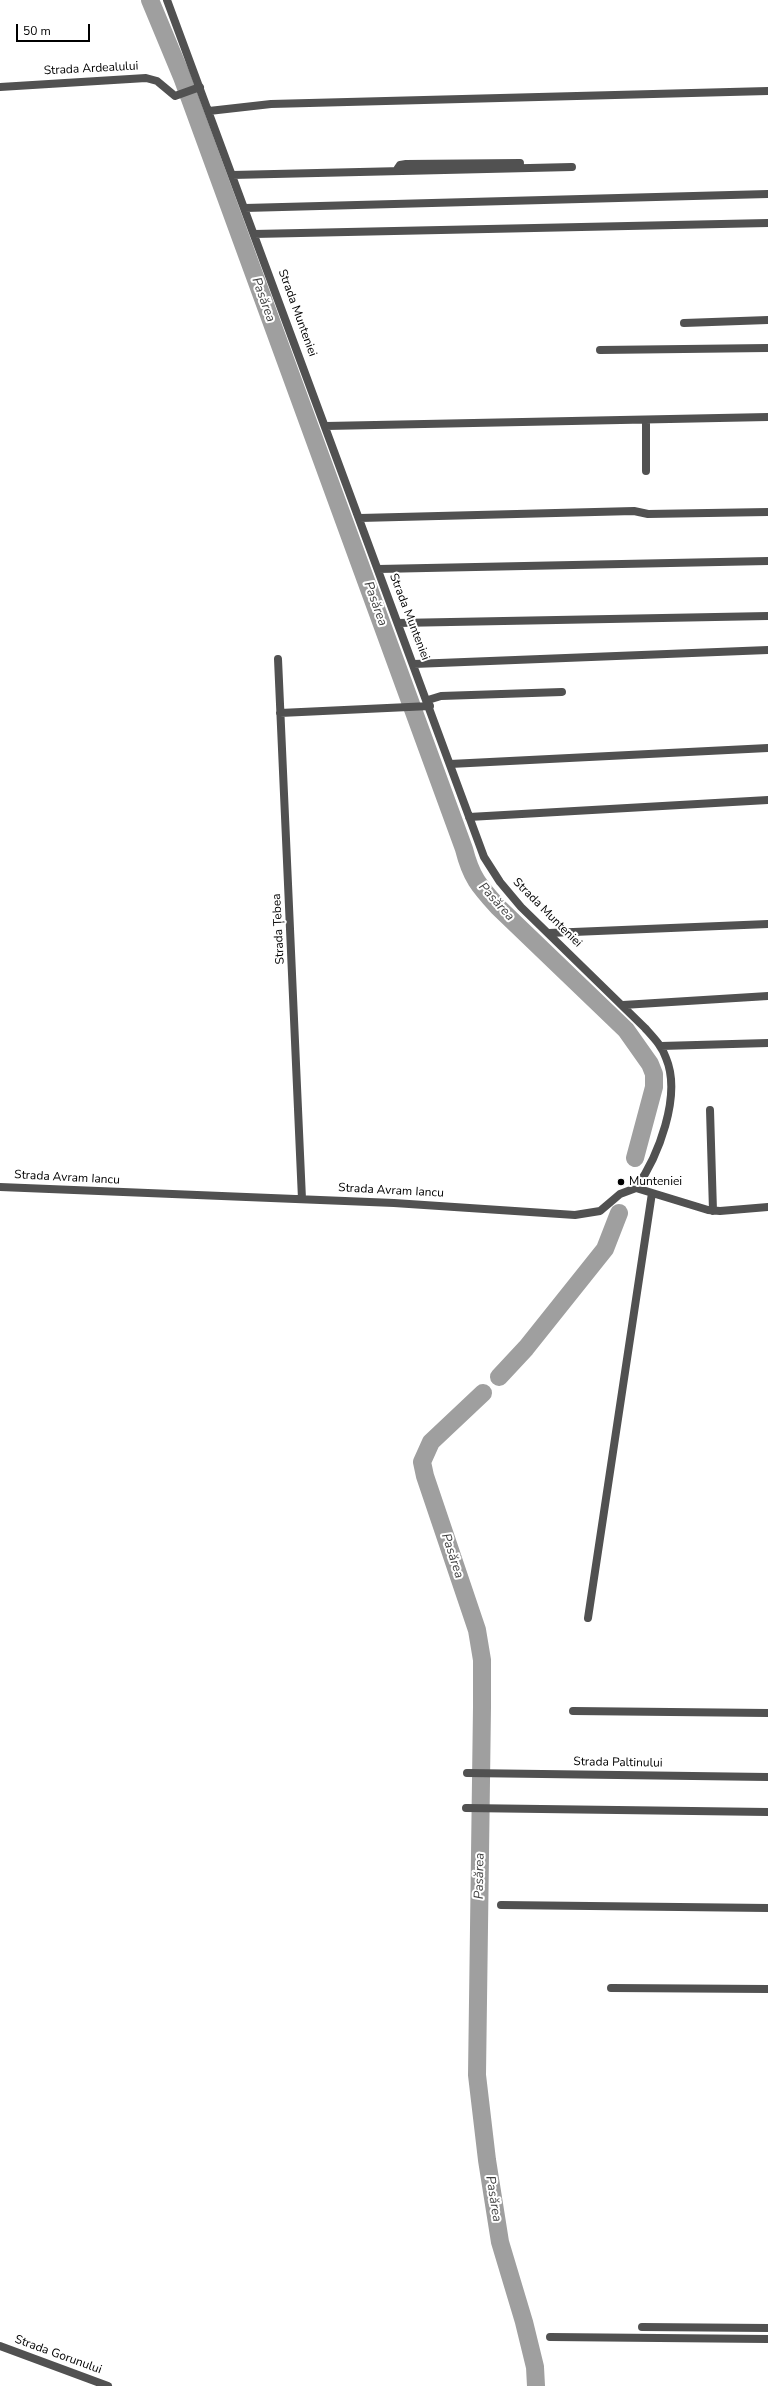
<!DOCTYPE html>
<meta charset="utf-8">
<style>
body{margin:0}
#map{position:relative;width:768px;height:2386px;overflow:hidden;background:#fff;font-family:"Nunito Sans",sans-serif}
canvas{display:block}
.scale{position:absolute;left:16px;top:24px;width:74px;height:18px;box-sizing:border-box;border:2px solid #000;border-top:0;padding-left:5px;font-size:12px;line-height:14px;white-space:nowrap;color:#000;-webkit-text-stroke:3px #fff;paint-order:stroke}
</style>
<div id="map">
<canvas width="768" height="2386"></canvas>
<div class="scale">50 m</div>
</div>
<script>
const c = document.querySelector('canvas').getContext('2d');
c.lineJoin = 'round';
function trace(path, color, width, dash) { c.strokeStyle = color; c.lineWidth = width; c.lineCap = dash ? 'butt' : 'round'; c.setLineDash(dash || []); c.stroke(path); }
function drawText(font, color, halo, rows, align = 'center') {
  c.font = font + ' "Nunito Sans",sans-serif'; c.lineWidth = 4; c.setLineDash([]); c.textBaseline = 'middle'; c.strokeStyle = halo; c.fillStyle = color; for (const [text, x, y, turn = 0] of rows) {
    c.save(); c.translate(x, y); c.rotate((+turn || 0) * Math.PI / 180); c.textAlign = isNaN(turn) ? turn : align; if (halo) c.strokeText(text, 0, 0); c.fillText(text, 0, 0); c.restore();
  }
}
trace(new Path2D(`
 M 150,0 L 182,77 L 464,849 C 471,877 479,886 498,907 L 626,1030 L 650,1064 L 654,1074 L 654,1087 L 635,1158
 M 499,1377 L 526,1348 L 605,1249 L 619,1213
 M 483,1393 L 431,1442 L 422,1462 L 425,1476 L 477,1630 L 482,1660 L 482,1707 L 477,2075 L 487,2160 L 500,2242 L 524,2322 L 535,2367 L 536,2386`), '#9f9f9f', 18);
trace(new Path2D(`
 M 167,0 L 484,857 L 500,882 L 521,907 L 645,1028 C 654,1038 662,1046 666,1058 C 682,1096 658,1157 636,1188
 M 0,87 L 146,78 L 157,81 L 175,96 L 200,87
 M 209,111 L 271,104 L 768,91
 M 396,171 L 400,165 L 406,164 L 520,163
 M 232,175 L 572,167
 M 245,208 L 768,194
 M 254,234 L 768,223
 M 684,323 L 768,320
 M 600,350 L 768,348
 M 326,426 L 768,417
 M 646,471 L 646,420
 M 360,518 L 634,511 L 648,514 L 768,512
 M 378,569 L 768,561
 M 398,623 L 768,616
 M 278,659 L 302,1199
 M 414,664 L 768,650
 M 428,700 L 441,696 L 562,692
 M 280,713 L 430,706
 M 450,764 L 768,748
 M 469,817 L 768,800
 M 549,933 L 768,924
 M 623,1005 L 768,996
 M 661,1046 L 768,1043
 M 710,1110 L 713,1211
 M 0,1187 L 394,1203 L 575,1215 L 600,1211 L 620,1194 L 636,1188 L 708,1210 L 720,1211 L 768,1207
 M 588,1618 L 652,1193
 M 573,1711 L 768,1713
 M 467,1773 L 768,1777
 M 466,1808 L 768,1812
 M 501,1905 L 768,1908
 M 611,1988 L 768,1989
 M 642,2327 L 768,2328
 M 550,2337 L 768,2339
 M 0,2346 L 108,2386`), '#515151', 8);
for (const [x, y, r, color] of [
 [621,1182,4,"#000"]
]) { const dot = new Path2D(); dot.arc(x, y, r, 0, 2 * Math.PI); c.fillStyle = color; c.fill(dot); trace(dot, '#fff', 1.5); }
drawText('12px', '#000', '#fff', [
 ["Strada Ardealului",91,69,-3],
 ["Strada Munteniei",297,313,70],
 ["Strada Munteniei",409,617,69],
 ["Strada Munteniei",547,913,45],
 ["Strada Țebea",279,929,-93],
 ["Strada Avram Iancu",67,1178,3],
 ["Strada Avram Iancu",391,1191,3],
 ["Strada Paltinului",618,1763,1],
 ["Strada Gorunului",58,2355,20]
]);
drawText('12px', '#000', '#fff', [
 ["Munteniei",629,1182]
], 'left');
drawText('italic 13px', '#404040', '#fff', [
 ["Pasărea",263,300,70],
 ["Pasărea",375,604,70],
 ["Pasărea",496,902,48],
 ["Pasărea",452,1556,72],
 ["Pasărea",480,1876,-89],
 ["Pasărea",493,2199,81]
]);
</script>
